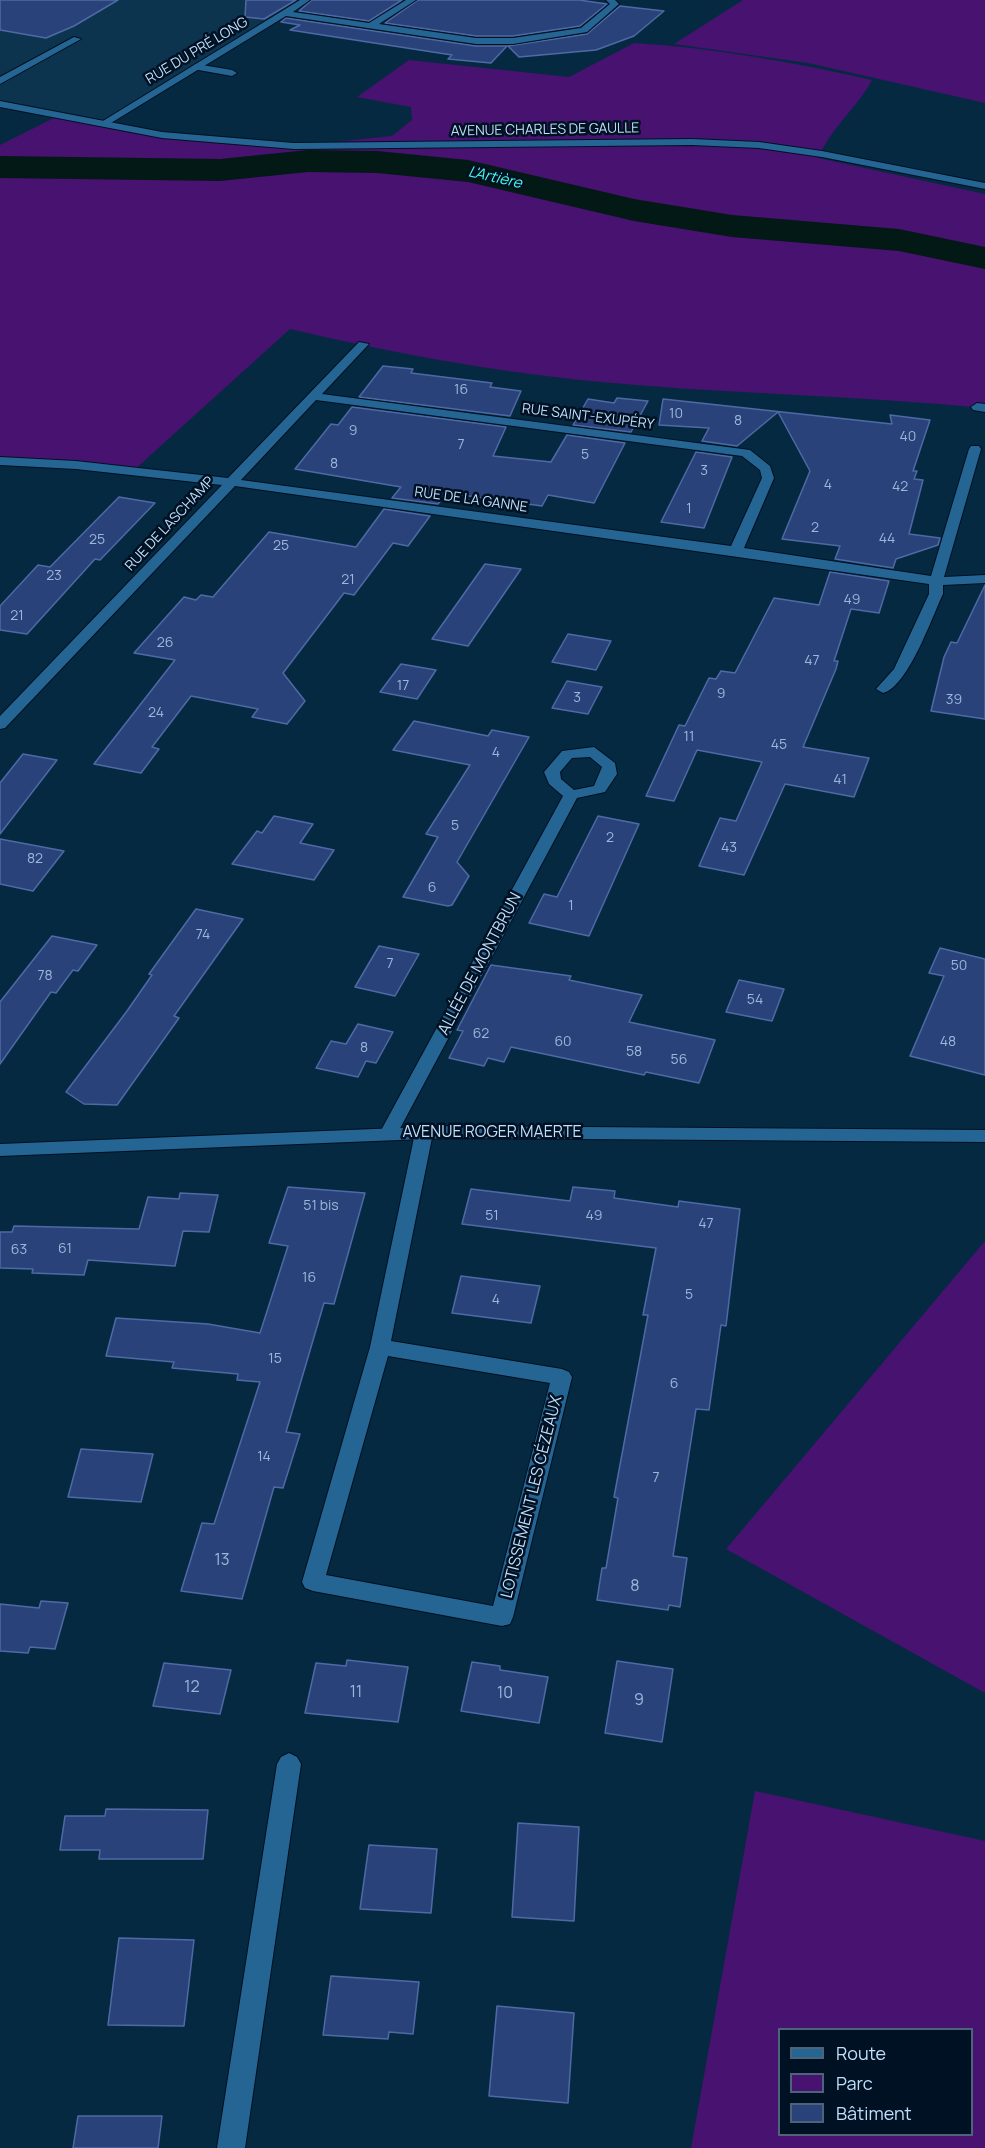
<!DOCTYPE html>
<meta charset="utf-8">
<style>
body{margin:0}
#map{position:relative;width:985px;height:2148px;overflow:hidden;background:#062942;font-family:Manrope,sans-serif}
canvas{display:block}
.legend{position:absolute;left:778px;top:2028px;width:195px;height:108px;box-sizing:border-box;background:#001123;border:2px solid #4d6379;margin:0;padding:8px 10px;list-style:none;font-size:18px;color:#c0dffa}
.legend li{display:flex;align-items:center;gap:12px;height:30px}
.legend b{width:30px;border:2px solid #4d6379}
</style>
<div id="map">
<canvas width="985" height="2148"></canvas>
<ul class="legend">
<li><b style="height:8px;background:#256594"></b>Route</li>
<li><b style="height:16px;background:#471270"></b>Parc</li>
<li><b style="height:16px;background:#2a427a"></b>Bâtiment</li>
</ul>
</div>
<script>
const c = document.querySelector('canvas').getContext('2d');
c.lineJoin = 'round';
function fillPath(path, color) { c.fillStyle = color; c.fill(path, 'evenodd'); }
function trace(path, color, width, dash) { c.strokeStyle = color; c.lineWidth = width; c.lineCap = dash ? 'butt' : 'round'; c.setLineDash(dash || []); c.stroke(path); }
function drawText(font, color, halo, rows, align = 'center') {
  c.font = font + ' Manrope,sans-serif'; c.lineWidth = 5; c.setLineDash([]); c.textBaseline = 'middle'; c.strokeStyle = halo; c.fillStyle = color; for (const [text, x, y, turn = 0] of rows) {
    c.save(); c.translate(x, y); c.rotate((+turn || 0) * Math.PI / 180); c.textAlign = isNaN(turn) ? turn : align; if (halo) c.strokeText(text, 0, 0); c.fillText(text, 0, 0); c.restore();
  }
}
fillPath(new Path2D(`
 M 0,0 L 306,0 L 103,124 L 0,104 Z`), '#0d344f');
fillPath(new Path2D(`
 M 743,0 L 985,0 L 985,103 L 808,63 L 674,44 Z
 M 634,43 C 714,48 793,62 872,80 C 857,108 831,128 818,158 L 985,194 L 985,408 C 854,395 722,394 590,381 C 490,371 388,352 290,329 L 133,471 L 0,461 L 0,145 L 58,116 L 162,135 L 294,146 L 392,136 L 412,120 L 411,107 L 357,97 L 409,60 L 569,77 Z
 M 985,1241 L 985,1693 L 726,1549 Z
 M 755,1791 L 985,1841 L 985,2148 L 691,2148 ZM 780,2030 L 972,2030 L 972,2134 L 780,2134 Z`), '#471270');
fillPath(new Path2D(`
 M 308,150 L 377,151 L 468,160 L 634,199 L 732,215 L 899,229 L 985,247 L 985,269 L 899,251 L 732,237 L 634,221 L 468,182 L 377,173 L 308,172 L 220,181 L 0,178 L 0,156 L 220,159 Z`), '#031916');
const building = new Path2D(`
 M 0,0 L 118,0 L 74,26 L 46,38 L 0,30 Z
 M 246,0 L 296,0 L 264,19 L 245,17 Z
 M 312,0 L 402,0 L 369,21 L 299,11 Z
 M 418,0 L 579,0 L 607,4 L 580,26 L 513,36 L 476,36 L 385,23 Z
 M 620,6 L 664,11 L 634,36 L 596,50 L 519,57 L 508,46 L 587,34 Z
 M 286,18 L 476,46 L 507,46 L 491,63 L 448,59 L 452,55 L 290,30 L 300,25 L 281,22 Z
 M 383,366 L 413,369 L 411,373 L 492,383 L 490,387 L 521,391 L 510,416 L 359,397 Z
 M 617,398 L 648,401 L 631,432 L 573,425 L 588,399 L 614,403 Z
 M 663,399 L 892,424 L 890,415 L 930,420 L 913,471 L 917,471 L 914,479 L 923,480 L 909,534 L 940,538 L 938,545 L 896,559 L 893,568 L 835,559 L 840,546 L 782,539 L 810,471 L 778,412 L 737,446 L 702,441 L 709,428 L 659,425 Z
 M 352,407 L 506,427 L 493,456 L 551,462 L 567,435 L 625,443 L 594,503 L 548,495 L 542,506 L 447,493 L 438,504 L 392,498 L 401,487 L 295,469 L 331,424 L 338,425 Z
 M 696,452 L 732,457 L 704,528 L 661,522 Z
 M 119,497 L 155,503 L 100,560 L 95,559 L 27,634 L 0,630 L 0,606 L 38,565 L 50,567 Z
 M 384,509 L 430,516 L 408,546 L 393,543 L 354,595 L 344,593 L 283,673 L 305,701 L 287,724 L 252,717 L 258,709 L 191,696 L 152,747 L 159,749 L 141,773 L 94,764 L 175,660 L 134,653 L 184,597 L 196,600 L 201,595 L 213,597 L 269,532 L 356,547 Z
 M 485,564 L 521,569 L 468,646 L 432,639 Z
 M 830,572 L 889,581 L 879,613 L 851,609 L 834,661 L 838,661 L 836,669 L 803,747 L 869,758 L 854,797 L 785,784 L 744,875 L 699,866 L 720,818 L 736,821 L 762,762 L 697,750 L 674,801 L 646,796 L 679,725 L 685,726 L 709,678 L 716,679 L 721,671 L 735,673 L 774,598 L 819,605 Z
 M 985,585 L 985,719 L 931,711 L 944,657 L 951,642 L 957,643 Z
 M 568,634 L 611,641 L 596,670 L 552,662 Z
 M 401,664 L 436,670 L 417,699 L 380,692 Z
 M 567,681 L 602,687 L 588,714 L 552,708 Z
 M 414,721 L 488,736 L 492,730 L 529,737 L 457,862 L 469,876 L 452,905 L 448,906 L 403,897 L 438,837 L 426,834 L 470,765 L 393,750 Z
 M 23,754 L 57,760 L 0,834 L 0,783 Z
 M 274,816 L 313,824 L 300,843 L 334,850 L 314,880 L 232,864 L 257,831 L 262,833 Z
 M 598,816 L 639,824 L 589,936 L 529,923 L 544,894 L 557,897 Z
 M 0,839 L 64,851 L 33,891 L 0,884 Z
 M 196,909 L 243,919 L 174,1016 L 179,1018 L 117,1105 L 84,1104 L 66,1092 L 127,1011 L 152,975 L 149,974 Z
 M 52,936 L 97,945 L 78,971 L 73,970 L 56,993 L 51,992 L 0,1064 L 0,1002 Z
 M 379,946 L 419,954 L 395,996 L 355,987 Z
 M 940,948 L 985,959 L 985,1075 L 910,1056 L 944,976 L 929,973 Z
 M 491,965 L 571,976 L 569,980 L 642,995 L 629,1022 L 715,1040 L 699,1083 L 646,1072 L 644,1075 L 511,1047 L 504,1062 L 488,1058 L 484,1066 L 449,1058 L 463,1031 L 457,1030 Z
 M 739,980 L 784,989 L 772,1021 L 726,1012 Z
 M 358,1024 L 393,1032 L 376,1063 L 366,1061 L 358,1077 L 316,1068 L 331,1041 L 346,1044 Z
 M 288,1187 L 365,1193 L 334,1304 L 324,1303 L 286,1432 L 300,1434 L 283,1488 L 274,1487 L 242,1599 L 181,1591 L 202,1523 L 214,1524 L 260,1382 L 237,1380 L 238,1374 L 172,1368 L 174,1362 L 106,1356 L 116,1318 L 208,1324 L 260,1333 L 288,1246 L 269,1243 Z
 M 573,1187 L 615,1191 L 614,1198 L 678,1207 L 679,1201 L 740,1209 L 726,1326 L 721,1325 L 709,1410 L 696,1409 L 673,1556 L 687,1558 L 680,1607 L 669,1605 L 668,1610 L 597,1600 L 602,1568 L 606,1568 L 618,1498 L 614,1497 L 648,1315 L 643,1315 L 656,1248 L 462,1224 L 471,1189 L 570,1201 Z
 M 180,1193 L 218,1195 L 209,1232 L 183,1231 L 175,1266 L 88,1260 L 84,1275 L 32,1273 L 33,1269 L 0,1268 L 0,1232 L 12,1232 L 14,1226 L 139,1229 L 148,1197 L 179,1199 Z
 M 461,1276 L 540,1286 L 531,1323 L 452,1313 Z
 M 81,1449 L 153,1454 L 141,1502 L 68,1497 Z
 M 41,1601 L 68,1603 L 55,1649 L 30,1647 L 28,1653 L 0,1651 L 0,1604 L 39,1608 Z
 M 347,1660 L 408,1667 L 398,1722 L 305,1713 L 316,1663 L 346,1666 Z
 M 617,1661 L 673,1669 L 662,1742 L 605,1733 Z
 M 472,1662 L 500,1666 L 500,1670 L 548,1677 L 539,1723 L 461,1711 Z
 M 164,1663 L 231,1670 L 220,1714 L 153,1706 Z
 M 106,1809 L 208,1810 L 203,1859 L 99,1859 L 100,1850 L 60,1850 L 65,1816 L 105,1816 Z
 M 518,1823 L 579,1827 L 574,1921 L 512,1917 Z
 M 369,1845 L 437,1849 L 431,1913 L 360,1909 Z
 M 119,1938 L 194,1940 L 184,2026 L 108,2025 Z
 M 331,1976 L 419,1982 L 413,2034 L 389,2032 L 388,2039 L 323,2035 Z
 M 497,2006 L 574,2013 L 568,2103 L 489,2096 Z
 M 78,2116 L 162,2116 L 158,2148 L 73,2148 Z`);
fillPath(building, '#2a427a');
trace(building, '#4e6aa5', 1.5);
const lane = new Path2D(`
 M 196,64 L 232,70 L 237,73 L 232,76 L 193,69 L 191,67 Z`);
const street = new Path2D(`
 M 300,0 L 310,0 L 293,12 L 369,23 L 406,0 L 416,0 L 379,24 L 476,38 L 513,38 L 581,28 L 610,4 L 606,0 L 615,0 L 619,4 L 587,32 L 513,44 L 476,44 L 286,16 L 106,126 L 98,124 Z
 M 74,37 L 81,39 L 0,84 L 0,77 Z
 M 359,342 L 369,344 L 322,394 L 750,450 L 770,466 L 774,478 L 744,548 L 931,576 L 969,449 L 971,446 L 979,446 L 981,449 L 944,577 L 985,575 L 985,583 L 943,585 L 943,594 C 932,617 908,687 883,693 L 876,689 L 894,669 L 929,594 L 929,584 L 235,486 L 5,728 L 0,729 L 0,716 L 222,485 L 76,469 L 0,465 L 0,457 L 76,461 L 228,478 ZM 316,400 L 742,456 L 760,470 L 762,478 L 731,546 L 241,480 Z
 M 977,403 L 985,404 L 985,412 L 973,410 L 971,407 Z
 M 594,747 L 615,763 L 617,774 L 605,792 L 577,798 L 397,1134 L 395,1138 L 381,1138 L 379,1134 L 563,796 L 549,784 L 544,772 L 562,751 ZM 590,757 L 602,767 L 594,786 L 574,790 L 561,779 L 560,772 L 572,758 Z
 M 424,1127 L 431,1129 L 433,1133 L 391,1341 L 562,1369 L 569,1372 L 572,1377 L 513,1617 L 510,1624 L 502,1626 L 313,1591 L 305,1588 L 302,1582 L 370,1347 L 415,1133 L 417,1129 ZM 388,1356 L 550,1383 L 493,1606 L 326,1575 Z
 M 289,1753 L 297,1757 L 301,1764 L 245,2148 L 217,2148 L 277,1764 L 281,1757 Z`);
const secondary = new Path2D(`
 M 0,101 L 162,132 L 294,143 L 692,139 L 759,142 L 822,151 L 985,183 L 985,189 L 822,157 L 759,148 L 692,145 L 294,149 L 162,138 L 0,107 Z
 M 449,1126 L 985,1130 L 985,1142 L 449,1138 L 0,1156 L 0,1144 Z`);
trace(lane, '#011120', 2);
trace(street, '#011120', 2);
trace(secondary, '#011120', 2);
fillPath(lane, '#256594');
fillPath(street, '#256594');
fillPath(secondary, '#256594');
drawText('14px', '#c0dffa', '#001123', [
 ["RUE DU PRÉ LONG",197,51,-31],
 ["AVENUE CHARLES DE GAULLE",545,130,-1],
 ["RUE SAINT-EXUPÉRY",588,417,7],
 ["RUE DE LA GANNE",471,500,8],
 ["RUE DE LASCHAMP",170,524,-47]
]);
drawText('14px', '#9ab8da', null, [
 ["16",461,390],
 ["10",676,414],
 ["8",738,421],
 ["9",353,431],
 ["40",908,437],
 ["7",461,445],
 ["5",585,455],
 ["8",334,464],
 ["3",704,471],
 ["4",828,485],
 ["42",900,487],
 ["1",689,509],
 ["2",815,528],
 ["44",887,539],
 ["25",97,540],
 ["25",281,546],
 ["23",54,576],
 ["21",348,580],
 ["49",852,600],
 ["21",17,616],
 ["26",165,643],
 ["47",812,661],
 ["17",403,686],
 ["9",721,694],
 ["3",577,698],
 ["39",954,700],
 ["24",156,713],
 ["11",689,737],
 ["45",779,745],
 ["4",496,753],
 ["41",840,780],
 ["5",455,826],
 ["2",610,838],
 ["43",729,848],
 ["82",35,859],
 ["6",432,888],
 ["1",571,906],
 ["74",203,935],
 ["7",390,964],
 ["50",959,966],
 ["78",45,976],
 ["54",755,1000],
 ["62",481,1034],
 ["60",563,1042],
 ["48",948,1042],
 ["8",364,1048],
 ["58",634,1052],
 ["56",679,1060],
 ["51 bis",321,1206],
 ["51",492,1216],
 ["49",594,1216],
 ["47",706,1224],
 ["61",65,1249],
 ["63",19,1250],
 ["16",309,1278],
 ["5",689,1295],
 ["4",496,1300],
 ["15",275,1359],
 ["6",674,1384],
 ["14",264,1457],
 ["7",656,1478]
]);
drawText('italic 15px', '#48fbe8', '#001123', [
 ["L'Artière",495,178,13]
]);
drawText('16px', '#c0dffa', '#001123', [
 ["ALLÉE DE MONTBRUN",480,964,-62],
 ["AVENUE ROGER MAERTE",492,1133],
 ["LOTISSEMENT LES CÉZEAUX",532,1497,-76]
]);
drawText('16px', '#9ab8da', null, [
 ["13",222,1561],
 ["8",635,1587],
 ["12",192,1688],
 ["11",356,1693],
 ["10",505,1694],
 ["9",639,1701]
]);
</script>
